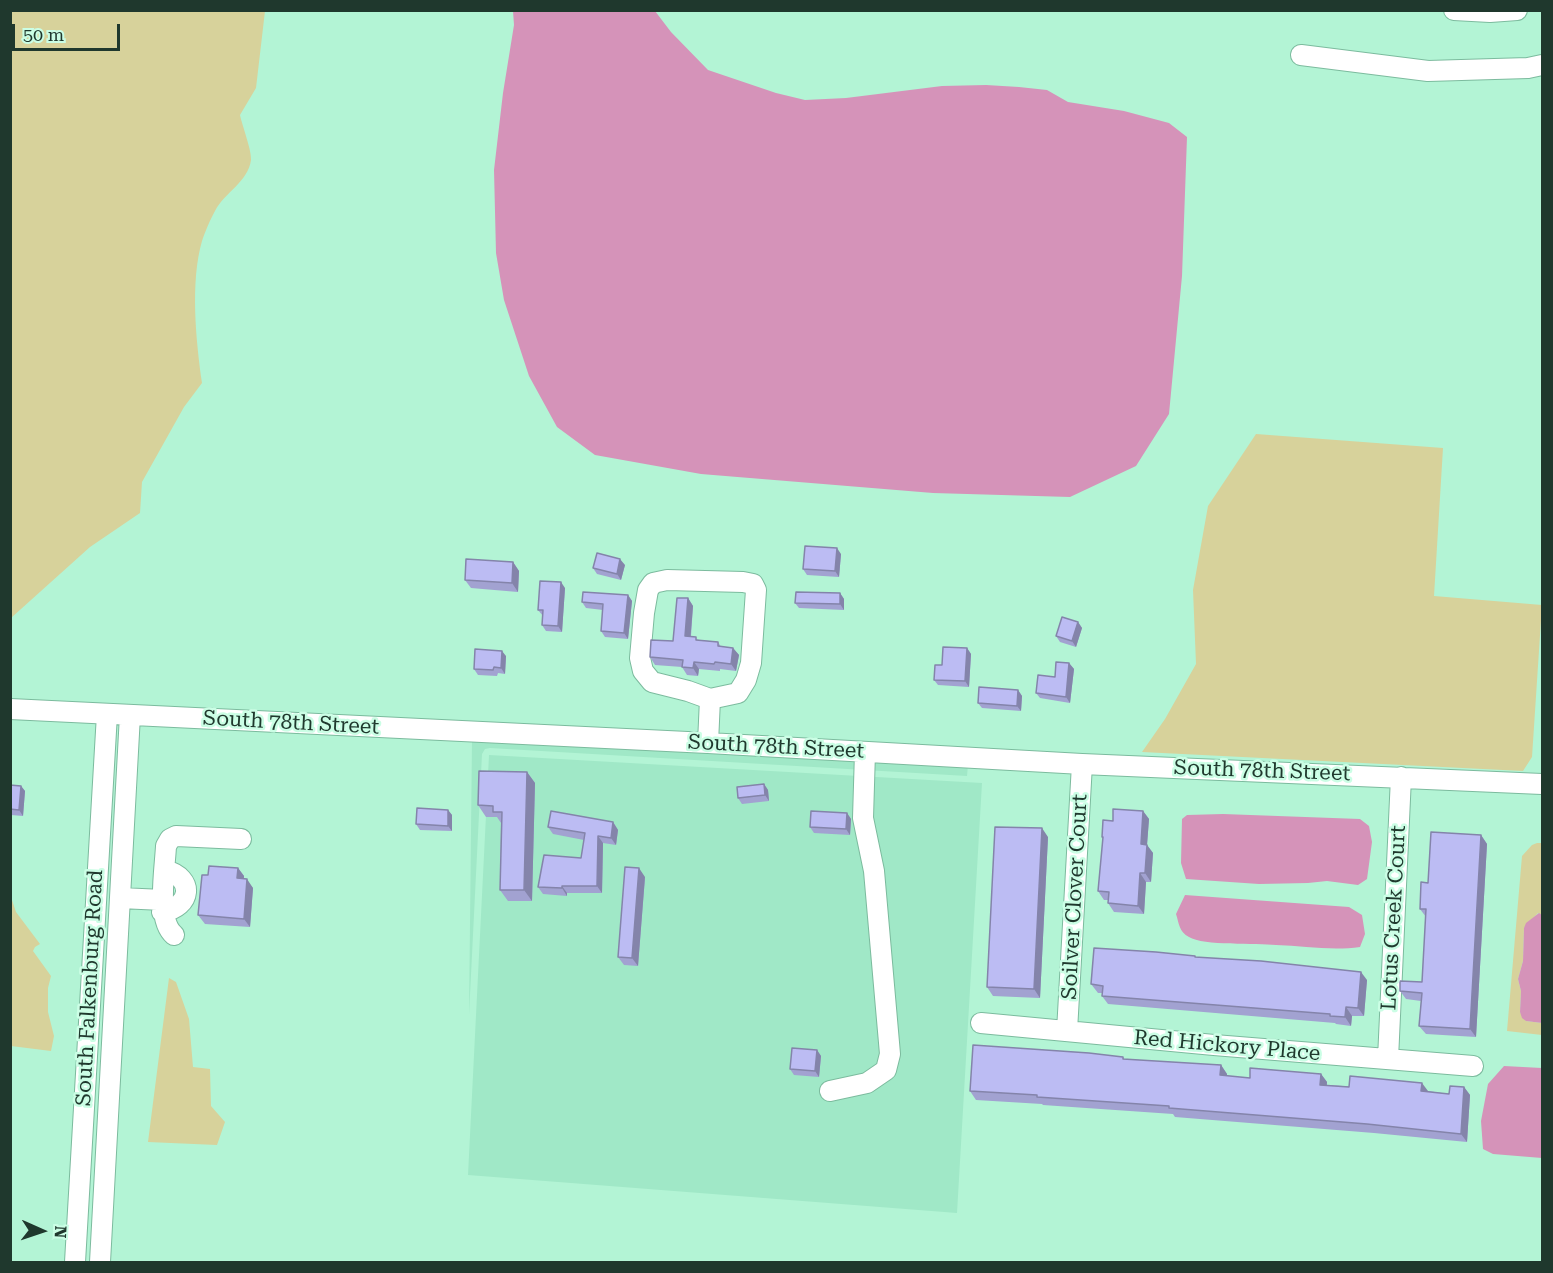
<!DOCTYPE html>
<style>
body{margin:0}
#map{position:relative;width:1553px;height:1273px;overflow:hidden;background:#b3f4d5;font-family:"Roboto Serif",serif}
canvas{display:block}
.frame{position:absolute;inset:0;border:12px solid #1f382d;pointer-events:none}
.north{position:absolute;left:12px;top:1201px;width:60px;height:60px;-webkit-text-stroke:4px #cbfee5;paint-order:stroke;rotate:93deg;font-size:16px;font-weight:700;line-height:24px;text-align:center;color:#1f382d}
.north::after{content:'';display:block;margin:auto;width:21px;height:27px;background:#1f382d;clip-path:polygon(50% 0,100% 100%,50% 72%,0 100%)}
.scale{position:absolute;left:12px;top:24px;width:108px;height:27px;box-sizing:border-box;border:3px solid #1f382d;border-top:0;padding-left:8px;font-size:18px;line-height:21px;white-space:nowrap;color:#1f382d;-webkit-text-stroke:4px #cbfee5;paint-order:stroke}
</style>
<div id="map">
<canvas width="1553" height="1273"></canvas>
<div class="frame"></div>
<div class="north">N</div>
<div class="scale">50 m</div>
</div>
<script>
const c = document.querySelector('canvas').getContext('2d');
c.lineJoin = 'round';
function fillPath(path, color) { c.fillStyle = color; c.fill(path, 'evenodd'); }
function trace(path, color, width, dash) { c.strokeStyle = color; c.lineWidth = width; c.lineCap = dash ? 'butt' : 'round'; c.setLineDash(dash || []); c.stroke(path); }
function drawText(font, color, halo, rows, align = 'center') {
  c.font = font + ' "Roboto Serif",serif'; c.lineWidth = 5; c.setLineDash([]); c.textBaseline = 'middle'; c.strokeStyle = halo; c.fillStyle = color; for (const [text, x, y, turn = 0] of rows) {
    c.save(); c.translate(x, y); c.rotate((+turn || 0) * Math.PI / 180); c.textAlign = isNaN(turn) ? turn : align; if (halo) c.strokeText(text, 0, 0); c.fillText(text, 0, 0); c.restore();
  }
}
fillPath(new Path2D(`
 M 472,740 L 968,765 L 967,776 L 490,748 L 485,749 L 482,754 L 469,1015 Z
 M 489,755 L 982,783 L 957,1213 L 468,1175 Z`), '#a0e8c7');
fillPath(new Path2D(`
 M 11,10 L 265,11 L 256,88 L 240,115 C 242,125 252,151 251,160 C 248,182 225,192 215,211 C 210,220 205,232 202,241 C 190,282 196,341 202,383 L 184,407 L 142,482 L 140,513 L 90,547 L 11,618 Z
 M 1256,434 L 1443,448 L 1434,596 L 1542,605 L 1532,757 L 1523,771 L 1142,752 L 1165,719 L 1196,664 L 1193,590 L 1208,506 Z
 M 1537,843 L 1542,843 L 1542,915 L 1538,913 L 1524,928 L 1523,961 L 1518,979 L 1521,991 L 1520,1012 L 1526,1021 L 1542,1023 L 1542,1035 L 1507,1031 L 1522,856 L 1532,845 Z
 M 11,897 L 16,912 L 40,944 L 35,947 L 33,951 L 51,976 L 48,988 L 48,1012 L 54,1036 L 51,1051 L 11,1046 Z
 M 169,978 L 176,982 L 189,1019 L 193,1067 L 210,1069 L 211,1106 L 225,1122 L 217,1145 L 148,1142 Z`), '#d7d29b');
fillPath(new Path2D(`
 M 513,11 L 655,11 L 671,32 L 708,70 L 776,93 L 805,100 L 846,98 L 942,86 L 986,85 L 1019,87 L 1047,90 L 1068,102 L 1124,111 L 1169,123 L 1187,137 L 1182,276 L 1169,414 L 1136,466 L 1070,497 L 933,493 L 701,474 L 595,455 L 557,427 L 529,376 L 504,300 L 496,253 L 494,170 L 503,93 L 514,25 Z
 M 1223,814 L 1360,819 L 1369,826 L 1372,842 L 1367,879 L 1358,885 L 1327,881 L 1308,883 L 1259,884 L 1186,879 L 1181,863 L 1182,819 L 1187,815 Z
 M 1185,895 L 1349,907 L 1362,915 L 1365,934 L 1360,947 C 1332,951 1304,946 1276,945 C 1257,943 1203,946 1189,937 C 1179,932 1179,923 1176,914 Z
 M 1539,913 L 1542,915 L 1542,1023 L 1526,1021 L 1522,1018 L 1520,1012 L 1521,991 L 1518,979 L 1523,961 L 1524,928 L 1526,923 Z
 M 1504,1066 L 1542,1068 L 1542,1158 L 1493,1154 L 1483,1149 L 1481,1121 L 1488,1084 Z`), '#d593b9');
const minor = new Path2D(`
 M 1454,10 L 1490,12 L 1517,10
 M 1301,55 L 1428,71 L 1528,68 L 1542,65
 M 667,580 L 743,582 L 753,584 L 756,590 L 751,663 L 746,680 L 738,693 L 710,699 L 688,691 L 652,682 L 643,671 L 640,658 L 644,613 L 648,590 L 653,583 Z
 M 10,709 L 708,743 L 1082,764 L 1542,784
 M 708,743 L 710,699
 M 120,898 L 163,900
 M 162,912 C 192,907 195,878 165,870
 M 174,935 C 156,920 165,869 166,846 L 170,839 L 176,836 L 241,839
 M 981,1023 L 1214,1045 L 1473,1066
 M 1067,1031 L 1082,764
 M 1388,1059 L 1401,777
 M 830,1091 L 867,1083 L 886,1070 L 890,1054 L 874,871 L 863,818 L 865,752
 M 75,1262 L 107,714
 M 100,1262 L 130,715`);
trace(minor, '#7cbb9e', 22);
trace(minor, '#fff', 20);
fillPath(new Path2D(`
 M 841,554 L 839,577 L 807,575 L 803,569 Z
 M 513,562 L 519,571 L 518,592 L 471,588 L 465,580 Z
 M 625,565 L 621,580 L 597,574 L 593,568 Z
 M 565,588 L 562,632 L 546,631 L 542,625 L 543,616 L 538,610 Z
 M 840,593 L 844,599 L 844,610 L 799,608 L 795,603 Z
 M 628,595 L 632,601 L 628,639 L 605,637 L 601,631 L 603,610 L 586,608 L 582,602 Z
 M 688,598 L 693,606 L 691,636 L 699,640 L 718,642 L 721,647 L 733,648 L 739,655 L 736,671 L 720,669 L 720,671 L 699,669 L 698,676 L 687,675 L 682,667 L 655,665 L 650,657 L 673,641 Z
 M 1078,622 L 1082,628 L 1076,647 L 1060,642 L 1056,636 Z
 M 967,648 L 971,654 L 969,687 L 938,685 L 934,680 L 942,665 Z
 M 506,656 L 505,674 L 498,673 L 497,676 L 478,675 L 474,669 Z
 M 1069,663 L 1074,669 L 1070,703 L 1040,698 L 1036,693 Z
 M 1018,690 L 1022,696 L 1021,711 L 982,708 L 978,703 Z
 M 527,772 L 535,783 L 532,901 L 508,901 L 500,890 L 501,823 L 497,817 L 486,817 L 478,805 Z
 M 764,784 L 768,790 L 769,801 L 742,804 L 738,798 Z
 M 10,785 L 21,786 L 25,791 L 23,816 L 11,815 Z
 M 448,810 L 452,815 L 452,831 L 420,830 L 416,824 Z
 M 1143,811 L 1149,819 L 1147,845 L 1153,853 L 1151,882 L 1146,882 L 1144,914 L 1114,912 L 1108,903 L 1108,900 L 1104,900 L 1098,891 L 1103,839 L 1102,837 L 1113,821 Z
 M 847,813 L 851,819 L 850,835 L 814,833 L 810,827 Z
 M 613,822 L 618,830 L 616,845 L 603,843 L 602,893 L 567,893 L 567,896 L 543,894 L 538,887 L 581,858 L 584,840 L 553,834 L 548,827 Z
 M 1481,835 L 1487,844 L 1476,1037 L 1426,1034 L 1419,1026 L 1421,1001 L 1406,999 L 1400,991 L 1422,982 L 1426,917 L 1420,909 L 1428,883 Z
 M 1048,837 L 1040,998 L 993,996 L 987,987 Z
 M 238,868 L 244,876 L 244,879 L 253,888 L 250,927 L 205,924 L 198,915 L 208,875 Z
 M 645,877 L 638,966 L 624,965 L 618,957 Z
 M 1195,956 L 1196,957 L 1367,980 L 1364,1016 L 1352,1016 L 1351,1026 L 1336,1024 L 1335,1023 L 1108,1004 L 1102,996 L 1103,993 L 1098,993 L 1091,984 Z
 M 817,1050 L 821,1056 L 819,1077 L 794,1075 L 790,1069 Z
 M 1123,1057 L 1125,1060 L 1221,1065 L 1227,1074 L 1227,1076 L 1250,1078 L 1321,1074 L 1327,1082 L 1327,1085 L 1428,1091 L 1449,1094 L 1464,1087 L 1470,1095 L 1467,1142 L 1374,1133 L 1175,1117 L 1173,1114 L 1043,1105 L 1042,1104 L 976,1100 L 970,1091 Z`), '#a2a2d1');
fillPath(new Path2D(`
 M 837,548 L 841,554 L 839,577 L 835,571 Z
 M 620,559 L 625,565 L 621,580 L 617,574 Z
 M 513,562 L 519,571 L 518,592 L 512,583 Z
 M 561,582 L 565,588 L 562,632 L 558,626 Z
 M 840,593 L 844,599 L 844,610 L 840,604 Z
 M 628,595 L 632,601 L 628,639 L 624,633 Z
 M 688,598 L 693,606 L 690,643 L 685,636 Z
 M 1078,622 L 1082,628 L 1076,647 L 1072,641 Z
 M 733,648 L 739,655 L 736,671 L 731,664 Z
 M 967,648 L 971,654 L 969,687 L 965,681 Z
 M 502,651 L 506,656 L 505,674 L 501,668 Z
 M 694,662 L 699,669 L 698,676 L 693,668 Z
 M 1069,663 L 1074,669 L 1070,703 L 1066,697 Z
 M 1018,690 L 1022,696 L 1021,711 L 1017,706 Z
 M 527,772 L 535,783 L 532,901 L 524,890 Z
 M 764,784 L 768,790 L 769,801 L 765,795 Z
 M 21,786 L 25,791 L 23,816 L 19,810 Z
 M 448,810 L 452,815 L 452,831 L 448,826 Z
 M 1143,811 L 1149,819 L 1147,845 L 1153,853 L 1151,882 L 1145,873 L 1141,844 Z
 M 847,813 L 851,819 L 850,835 L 846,829 Z
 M 613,822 L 618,830 L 616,845 L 611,838 Z
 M 1042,828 L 1048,837 L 1040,998 L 1034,989 Z
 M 1481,835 L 1487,844 L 1476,1037 L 1470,1029 Z
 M 598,836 L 603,843 L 602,893 L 597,886 Z
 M 238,868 L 244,876 L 243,887 L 237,878 Z
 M 639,868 L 645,877 L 638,966 L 632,958 Z
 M 1140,873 L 1146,882 L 1144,914 L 1138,906 Z
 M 247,879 L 253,888 L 250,927 L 244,919 Z
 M 562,886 L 567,893 L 567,896 L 562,888 Z
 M 1361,972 L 1367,980 L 1364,1016 L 1358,1008 Z
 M 1346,1007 L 1352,1016 L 1351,1026 L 1345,1017 Z
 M 817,1050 L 821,1056 L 819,1077 L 815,1071 Z
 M 1221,1065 L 1227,1074 L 1226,1084 L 1220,1075 Z
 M 1321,1074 L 1327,1082 L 1326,1093 L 1320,1085 Z
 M 1422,1083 L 1428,1091 L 1427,1100 L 1421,1091 Z
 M 1464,1087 L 1470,1095 L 1467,1142 L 1461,1134 Z`), '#8484aa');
const building = new Path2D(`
 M 805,546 L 837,548 L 835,571 L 803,569 Z
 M 597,553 L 620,559 L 617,574 L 593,568 Z
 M 466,559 L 513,562 L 512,583 L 465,580 Z
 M 540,581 L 561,582 L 558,626 L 542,625 L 543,610 L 538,610 Z
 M 583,592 L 628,595 L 624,633 L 601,631 L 603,604 L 582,602 Z
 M 796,592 L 840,593 L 840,604 L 795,603 Z
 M 677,598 L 688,598 L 685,636 L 696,637 L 696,640 L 718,642 L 718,646 L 733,648 L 731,664 L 715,662 L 714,664 L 694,662 L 693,668 L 682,667 L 683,660 L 650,657 L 651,640 L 673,641 Z
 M 1062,617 L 1078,622 L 1072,641 L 1056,636 Z
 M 943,647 L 967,648 L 965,681 L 934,680 L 935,665 L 942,665 Z
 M 475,649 L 502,651 L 501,668 L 494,667 L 493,670 L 474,669 Z
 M 1056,662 L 1069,663 L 1066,697 L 1036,693 L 1038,675 L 1055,677 Z
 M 979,687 L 1018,690 L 1017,706 L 978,703 Z
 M 479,771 L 527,772 L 524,890 L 500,890 L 502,812 L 493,812 L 493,806 L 478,805 Z
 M 764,784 L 765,795 L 738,798 L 737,787 Z
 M 10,785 L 21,786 L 19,810 L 10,809 Z
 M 417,808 L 448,810 L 448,826 L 416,824 Z
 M 1113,809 L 1143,811 L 1141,844 L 1147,845 L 1145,873 L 1140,873 L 1138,906 L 1108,903 L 1109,892 L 1098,891 L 1103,837 L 1102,837 L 1103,820 L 1113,821 Z
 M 551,811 L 613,822 L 611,838 L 598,836 L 597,886 L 562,886 L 562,888 L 538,887 L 544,855 L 581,858 L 585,833 L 548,827 Z
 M 811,811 L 847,813 L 846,829 L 810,827 Z
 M 995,827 L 1042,828 L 1034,989 L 987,987 Z
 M 1431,832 L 1481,835 L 1470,1029 L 1419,1026 L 1422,993 L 1400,991 L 1400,981 L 1422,982 L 1426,909 L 1420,909 L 1421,882 L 1428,883 Z
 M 209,866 L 238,868 L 237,878 L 247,879 L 244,919 L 198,915 L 202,875 L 208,875 Z
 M 625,867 L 639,868 L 632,958 L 618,957 Z
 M 1094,948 L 1156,952 L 1195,956 L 1195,957 L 1261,961 L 1361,972 L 1358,1008 L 1346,1007 L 1345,1017 L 1330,1016 L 1330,1014 L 1102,996 L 1103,986 L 1091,984 Z
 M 973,1045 L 1089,1053 L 1123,1057 L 1123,1059 L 1221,1065 L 1220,1075 L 1250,1078 L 1250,1068 L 1321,1074 L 1320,1085 L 1349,1087 L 1350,1076 L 1422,1083 L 1421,1091 L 1449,1094 L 1450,1086 L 1464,1087 L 1461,1134 L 1367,1124 L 1169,1108 L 1169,1106 L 1037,1097 L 1037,1095 L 970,1091 Z
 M 792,1048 L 817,1050 L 815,1071 L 790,1069 Z`);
fillPath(building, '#bcbcf3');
trace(building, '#8484aa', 1.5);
drawText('21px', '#1f382d', '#cbfee5', [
 ["South 78th Street",291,723,3],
 ["South 78th Street",776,747,3],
 ["South 78th Street",1262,771,2],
 ["Soilver Clover Court",1075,897,-87],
 ["Lotus Creek Court",1394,918,-87],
 ["South Falkenburg Road",90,988,-87],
 ["Red Hickory Place",1227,1046,5]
]);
</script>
